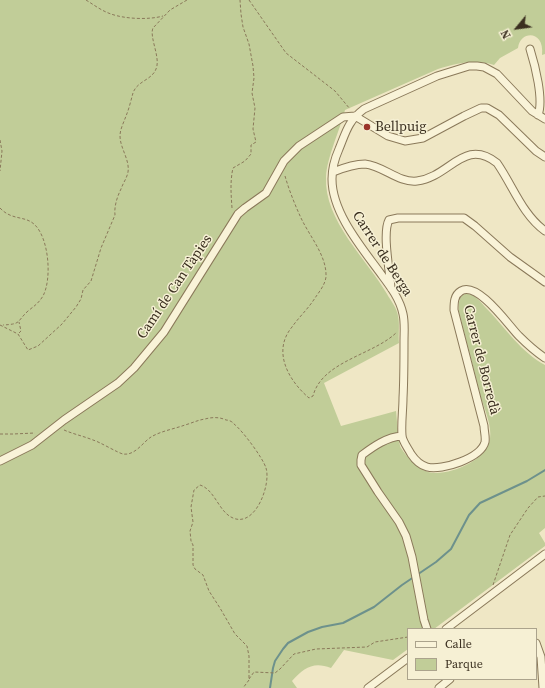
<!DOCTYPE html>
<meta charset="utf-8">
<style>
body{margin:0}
#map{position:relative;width:545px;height:688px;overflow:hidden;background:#efe7c5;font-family:"Source Serif 4",serif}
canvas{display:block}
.legend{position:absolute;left:407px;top:628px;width:130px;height:52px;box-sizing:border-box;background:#f6f0d4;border:1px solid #aba38c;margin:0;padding:5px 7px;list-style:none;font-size:12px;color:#3a2f1f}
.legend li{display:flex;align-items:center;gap:8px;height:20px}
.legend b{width:20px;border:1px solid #aba38c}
.north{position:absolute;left:497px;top:8px;width:40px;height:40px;-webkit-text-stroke:3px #f6f0d4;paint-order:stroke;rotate:241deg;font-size:11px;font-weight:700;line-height:16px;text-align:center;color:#3a2f1f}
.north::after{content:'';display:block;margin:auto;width:14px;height:18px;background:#3a2f1f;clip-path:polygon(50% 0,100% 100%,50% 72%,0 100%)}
</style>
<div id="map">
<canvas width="545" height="688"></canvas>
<ul class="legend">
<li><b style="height:5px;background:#f9f3d8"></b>Calle</li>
<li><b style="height:11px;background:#c1cd98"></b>Parque</li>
</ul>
<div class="north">N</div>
</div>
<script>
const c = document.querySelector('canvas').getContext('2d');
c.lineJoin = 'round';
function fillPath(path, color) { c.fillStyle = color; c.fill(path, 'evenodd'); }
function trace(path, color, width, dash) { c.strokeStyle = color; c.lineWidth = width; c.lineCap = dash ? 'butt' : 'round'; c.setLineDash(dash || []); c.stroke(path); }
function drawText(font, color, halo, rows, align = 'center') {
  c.font = font + ' "Source Serif 4",serif'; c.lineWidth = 3; c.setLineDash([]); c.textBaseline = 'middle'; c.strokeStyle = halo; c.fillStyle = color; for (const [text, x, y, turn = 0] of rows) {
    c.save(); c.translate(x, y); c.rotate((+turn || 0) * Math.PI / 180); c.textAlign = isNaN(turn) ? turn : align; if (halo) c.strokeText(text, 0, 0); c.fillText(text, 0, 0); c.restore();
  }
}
fillPath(new Path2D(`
 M 0,0 L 545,0 L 545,54 L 542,55 C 545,30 520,30 518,48 L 500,58 L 494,65 C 474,59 458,63 438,69 L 345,110 C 340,130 327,157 326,177 C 324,221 367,259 387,294 C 391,301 397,308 398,316 C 400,325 398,335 399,343 L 324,383 L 341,426 L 396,411 C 397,419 398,442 401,448 C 407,457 416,468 428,472 C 447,477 487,461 490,439 C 492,426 485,410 481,398 C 474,369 466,341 459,312 C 458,303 459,290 472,295 C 478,298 483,305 488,310 C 506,329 521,352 545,365 L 545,528 L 539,533 L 545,543 L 545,546 L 434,629 L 408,629 L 408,649 L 393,660 L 344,650 L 331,668 C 313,661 304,668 292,681 L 297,688 L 0,688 Z`), '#c1cd98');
trace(new Path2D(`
 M 270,688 L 273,668 L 275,661 L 283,649 L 288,643 L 308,632 L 322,627 L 343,623 L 374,607 L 402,585 L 436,562 L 451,549 L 469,515 L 480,503 L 527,481 L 545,470`), '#6d918c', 2);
const minor = new Path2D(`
 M 530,49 C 535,65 544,100 538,115
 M 355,116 L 388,136 L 405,141 L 423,138 L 464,116 L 481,108 L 487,108 L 499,115 L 536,151 L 545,157
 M 545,119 L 532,111 L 497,74 L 484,67 L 477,66 L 469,66 L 437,76 L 364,109 C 348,121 346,132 339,149 C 335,158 332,169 332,179 C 332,213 362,248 381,274 C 390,286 400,299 403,314 C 405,323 404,332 404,341 C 404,360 404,379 403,398 C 403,410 401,423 402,435 C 402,441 408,448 411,454 C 415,460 420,465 427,467 C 442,471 481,458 485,442 C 486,437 484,431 484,426 L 454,310 C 454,303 454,295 461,291 C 478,281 509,326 519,336 C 527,344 536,352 545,358
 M 333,172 C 343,168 354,164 365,164 C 384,166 398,183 417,181 C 450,177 464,137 497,163 C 513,186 522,214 545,231
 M 391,288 C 390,272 382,233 389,220 L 398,218 L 464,218 L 475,226 L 510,257 L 545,282
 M 402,436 C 387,437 374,446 362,455 L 361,460 L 361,465 L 378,492 L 399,522 L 406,536 L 412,557 L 424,620 L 427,629
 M 0,461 L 32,445 L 64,420 L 118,383 L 134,368 L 164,332 L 238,214 L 245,208 L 266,193 L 284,161 L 299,146 L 343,117 L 355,116
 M 446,629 L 545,554
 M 536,643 L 541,657 L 543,688
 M 368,688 L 408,658
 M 439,688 L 450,679`);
trace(minor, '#8a795a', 9);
trace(new Path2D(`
 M 86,0 C 94,5 102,11 111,14 C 125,19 149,20 163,16
 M 249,0 L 286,53 L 335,91 L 350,109
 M 0,140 L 2,151 L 0,171
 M 285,176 C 289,190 295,205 301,218 C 310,237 327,256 326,277 C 325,285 319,292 315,298 C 308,309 299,317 292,327 C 272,351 288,380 309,398 L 313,396 C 322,361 374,355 397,332
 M 0,208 C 12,221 25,215 35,225 C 49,239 52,279 43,296 C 38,304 34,306 28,311 C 16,322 22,324 3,325
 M 232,208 C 231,194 230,181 233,168 L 245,161 L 251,154 L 251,145 L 256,142 L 253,129 L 255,108 L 252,93 L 254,78 L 253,66 L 249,44 L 243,27 L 241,14 L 240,0
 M 0,325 L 18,334 L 28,350 L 38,346 L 62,324 L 76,307 L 81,299 L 83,290 L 91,281 L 101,248 L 115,215 C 114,207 117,197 121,189 C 123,183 127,178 128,172 C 130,160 120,148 120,136 C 120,129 124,122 126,116 C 129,109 131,100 133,93 C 137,81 152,80 156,69 C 161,58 149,37 153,28 L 170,10 L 187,0
 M 19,333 L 21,331 L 19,322
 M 64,430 C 73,434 83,436 93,440 C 100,442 118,453 123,454 C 135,456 143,442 151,437 C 161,431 174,429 185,425 C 192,423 198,420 205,419 C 212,417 220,417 226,420 C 229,420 233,422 234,424 C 242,430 263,458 266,468 C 271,483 257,524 236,519 C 219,515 216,490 200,485 L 194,490 L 191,507 L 193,522 L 190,531 L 191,541 L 193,545 L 193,565 L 195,569 L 203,575 L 209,591 L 220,608 L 235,634 L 247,646 L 249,656 L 249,680 L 243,688
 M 0,434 L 13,434 L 35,433
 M 493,585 L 510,535 L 528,508 L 538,497 L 545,496
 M 249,679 L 254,672 L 275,673 L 280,669 L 294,654 L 316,649 L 367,647 L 375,642 L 408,637`), '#8a795a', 1, [3, 2]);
trace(minor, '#f9f3d8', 7);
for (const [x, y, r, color] of [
 [367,127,4,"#9a352a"]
]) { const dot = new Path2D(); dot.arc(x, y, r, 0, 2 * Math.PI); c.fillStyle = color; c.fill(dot); trace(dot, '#f6f0d4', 1.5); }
drawText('14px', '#3a2f1f', '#f6f0d4', [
 ["Bellpuig",375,127]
], 'left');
drawText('14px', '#3a2f1f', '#f6f0d4', [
 ["Carrer de Berga",382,254,57],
 ["Camí de Can Tàpies",175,287,-56],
 ["Carrer de Borredà",481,360,76]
]);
</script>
